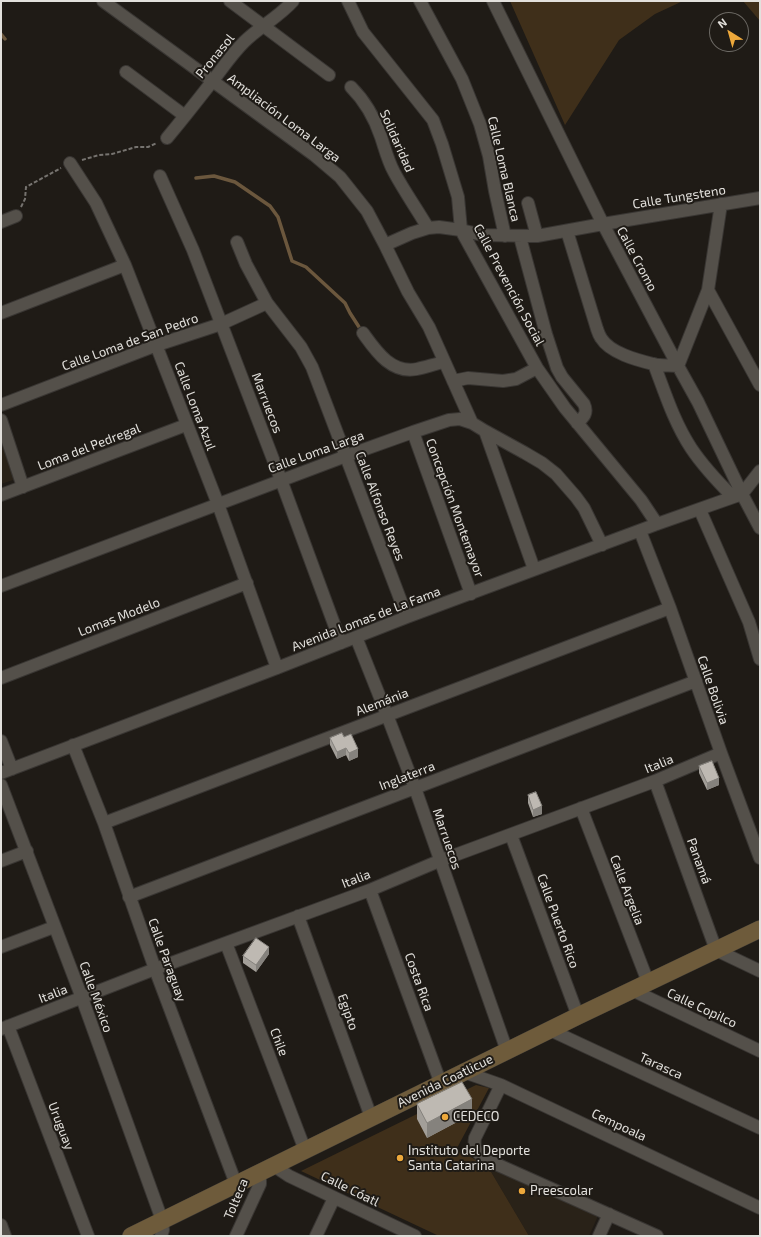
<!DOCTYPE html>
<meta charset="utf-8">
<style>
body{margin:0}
#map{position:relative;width:761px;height:1237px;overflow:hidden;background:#1f1b16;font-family:"Exo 2",sans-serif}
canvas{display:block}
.frame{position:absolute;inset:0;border:2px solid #e2e0dc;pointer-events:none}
.north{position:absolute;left:709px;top:12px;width:40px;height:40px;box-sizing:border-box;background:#1f1b16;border:1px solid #6d6a65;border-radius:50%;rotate:323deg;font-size:11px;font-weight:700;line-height:16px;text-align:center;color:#e2e0dc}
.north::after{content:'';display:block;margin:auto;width:14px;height:18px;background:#eda83b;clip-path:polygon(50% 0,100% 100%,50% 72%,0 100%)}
</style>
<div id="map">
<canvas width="761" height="1237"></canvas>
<div class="frame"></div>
<div class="north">N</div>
</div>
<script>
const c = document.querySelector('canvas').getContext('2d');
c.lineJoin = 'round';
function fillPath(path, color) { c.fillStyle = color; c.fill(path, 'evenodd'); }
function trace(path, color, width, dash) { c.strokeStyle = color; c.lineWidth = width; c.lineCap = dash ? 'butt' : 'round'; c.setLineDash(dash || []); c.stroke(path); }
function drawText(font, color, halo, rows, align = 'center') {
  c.font = font + ' "Exo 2",sans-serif'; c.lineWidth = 4; c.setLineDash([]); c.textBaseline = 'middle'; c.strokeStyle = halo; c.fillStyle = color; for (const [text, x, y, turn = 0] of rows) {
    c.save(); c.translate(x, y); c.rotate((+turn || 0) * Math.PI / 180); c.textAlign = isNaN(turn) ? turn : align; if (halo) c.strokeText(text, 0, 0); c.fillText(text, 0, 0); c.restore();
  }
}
fillPath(new Path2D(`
 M 1,444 L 14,475 L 13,480 L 1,484 Z
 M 487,1165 L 598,1216 L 589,1236 L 529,1236 Z`), '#292218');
fillPath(new Path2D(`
 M 510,1 L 683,1 L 655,14 L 619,40 L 565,125 Z
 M 743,1 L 760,1 L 760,21 Z
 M 476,1085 L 489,1088 L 456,1150 L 487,1165 L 529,1236 L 439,1236 L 301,1171 Z`), '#3f2f1a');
trace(new Path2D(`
 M 1,34 L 5,39
 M 196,178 L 214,176 L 235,182 L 270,206 L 278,217 L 292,261 L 306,267 L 345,303 L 350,313 L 359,327`), '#6b573d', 3.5);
const street = new Path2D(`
 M 103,1 L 314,155 L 340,177 L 367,211 L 385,245 L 408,292 L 429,327 L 472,423
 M 230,1 L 329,75
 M 348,1 L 363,32 L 433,120 L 442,144 L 458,197 L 461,230 L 537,368 L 565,408 L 641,500 L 657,524
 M 420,1 L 462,79 L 480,124 L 489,156 L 495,191 L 505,236
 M 493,1 L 603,224 L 678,366 L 698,402 L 742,494 L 760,528
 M 126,72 L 185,116
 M 351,87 C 364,100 375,119 381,137 C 385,149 388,161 394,172 C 404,191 417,209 428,228
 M 167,138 C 182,120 197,101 211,83 C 222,69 231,55 244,42 C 259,27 279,17 293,1
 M 70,163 L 96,203 L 125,265 L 218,504 L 277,668
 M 160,176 L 193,250 L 281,480 L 341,643
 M 528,203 L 537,236
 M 1,222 L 16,216
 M 567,231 L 597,329 C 598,332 599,335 601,338 C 610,353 637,360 653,364 C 661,366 670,365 678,366 L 708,290 L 721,204
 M 520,237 L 546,334 L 557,368 L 562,377 L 584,404 C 588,413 584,417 577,423
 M 237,242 L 246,264 L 267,303 L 301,347 L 312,367 L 407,617
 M 385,245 L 412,233 L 428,228 L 439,227 L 461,230 L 482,235 L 537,236 L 603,224 L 760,198
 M 708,290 L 760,385
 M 1,313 L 125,265
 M 363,333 C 376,351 391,374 417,369 C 426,367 435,364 444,362
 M 654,364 C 665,393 674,422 691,448 C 703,466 718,482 733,497
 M 453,381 L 468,378 L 503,381 L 516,379 L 537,368
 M 1,405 L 157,345 L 221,324 L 267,303
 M 1,420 L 23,487
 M 485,431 L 534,569
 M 413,432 L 471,594
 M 1,495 L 186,425
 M 700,510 L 749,622 L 760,659
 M 640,531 L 670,608 L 721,753 L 760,858
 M 1,586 L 346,456 L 413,432 L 449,420 L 460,419 L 472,423 L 485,431 L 525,453 L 542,463 L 556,474 L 576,497 L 584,508 L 602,545
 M 356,637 L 387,715 L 415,788 L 507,1051
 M 1,678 L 247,583
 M 1,741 L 12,769
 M 73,745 L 104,823 L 155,969 L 236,1184
 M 1,773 L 277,668 L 407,617 L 657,524 L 742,494 L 760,471
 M 655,781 L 716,950 L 760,971
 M 1,785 L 82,998 L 162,1220 L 163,1230 L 161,1236
 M 581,808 L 648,982
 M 104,823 L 670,608
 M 511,835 L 578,1016
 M 1,861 L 27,851
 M 370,890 L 441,1084
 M 129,897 L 696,681
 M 298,916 L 371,1117
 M 226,943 L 305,1150
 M 1,947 L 54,927
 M 632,990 L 760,1051
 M 8,1026 L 88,1236
 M 1,1029 L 155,969 L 370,890 L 439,861 L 655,781 L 721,753
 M 550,1030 L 760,1128
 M 464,1072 L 501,1085 L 760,1208
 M 501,1085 L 475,1138 C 473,1150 478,1154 487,1160 L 657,1236
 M 274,1166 L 289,1176 L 415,1236
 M 1,1225 L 5,1236
 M 236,1236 L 260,1184 L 260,1172
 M 316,1236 L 334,1198
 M 599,1236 L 609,1214`);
const secondary = new Path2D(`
 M 131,1236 L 578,1016 L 760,929`);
trace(street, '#393633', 14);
trace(secondary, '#393633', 18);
trace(new Path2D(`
 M 82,160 L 99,155 L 112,154 L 136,147 L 148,147 L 157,143
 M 21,207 L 25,199 L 26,187 L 61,168`), '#76736f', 2, [4, 2]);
trace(street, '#54504a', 12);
trace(secondary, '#6e5b3b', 17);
fillPath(new Path2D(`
 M 344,737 L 358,757 L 349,761 L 346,755 L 337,759 L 330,745 L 330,738 Z
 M 699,766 L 719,785 L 707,790 L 699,773 Z
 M 528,795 L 542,814 L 533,817 L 528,803 Z
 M 269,954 L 256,972 L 243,963 L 243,956 Z
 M 417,1104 L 472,1114 L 427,1138 L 417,1119 Z`), '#a39f99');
fillPath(new Path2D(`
 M 346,748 L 346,755 L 337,759 L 337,752 Z
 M 358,749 L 358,757 L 349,761 L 349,753 Z
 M 719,778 L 719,785 L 707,790 L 707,783 Z
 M 542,806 L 542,814 L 533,817 L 533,810 Z
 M 269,947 L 269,954 L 256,972 L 256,965 Z
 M 472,1099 L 472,1114 L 427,1138 L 427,1123 Z`), '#85827d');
const building = new Path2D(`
 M 342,733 L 344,737 L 351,734 L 358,749 L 349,753 L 346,748 L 337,752 L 330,738 Z
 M 712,761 L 719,778 L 707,783 L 699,766 Z
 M 536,792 L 542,806 L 533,810 L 528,795 Z
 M 256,938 L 269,947 L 256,965 L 243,956 Z
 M 462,1082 L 472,1099 L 427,1123 L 417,1104 Z`);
fillPath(building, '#beb9b2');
trace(building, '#85827d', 1);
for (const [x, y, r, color] of [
 [445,1117,4,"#eda83b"],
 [400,1158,4,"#eda83b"],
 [522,1191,4,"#eda83b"]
]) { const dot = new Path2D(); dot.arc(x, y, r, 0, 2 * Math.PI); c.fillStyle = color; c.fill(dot); trace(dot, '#1f1b16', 1.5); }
drawText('13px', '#e2e0dc', '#1f1b16', [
 ["Pronasol",215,56,-51],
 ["Ampliación Loma Larga",284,118,37],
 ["Solidaridad",397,141,66],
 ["Calle Loma Blanca",504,169,77],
 ["Calle Tungsteno",679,197,-9],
 ["Calle Cromo",637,259,62],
 ["Calle Prevención Social",509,285,62],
 ["Calle Loma de San Pedro",130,342,-20],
 ["Marruecos",267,403,69],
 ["Calle Loma Azul",195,406,69],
 ["Loma del Pedregal",89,447,-21],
 ["Calle Loma Larga",316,452,-20],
 ["Calle Alfonso Reyes",380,506,69],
 ["Concepción Montemayor",455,508,70],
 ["Lomas Modelo",119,617,-21],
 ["Avenida Lomas de La Fama",366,619,-21],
 ["Calle Bolivia",713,690,71],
 ["Alemánia",382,702,-21],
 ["Italia",659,764,-22],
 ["Inglaterra",407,776,-21],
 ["Marruecos",447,839,71],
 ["Panamá",699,861,70],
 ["Italia",356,879,-21],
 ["Calle Argelia",627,890,69],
 ["Calle Puerto Rico",558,921,70],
 ["Calle Paraguay",167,960,70],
 ["Costa Rica",419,982,70],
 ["Italia",53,994,-21],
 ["Calle México",96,997,70],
 ["Calle Copilco",702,1008,25],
 ["Egipto",348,1012,70],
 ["Chile",279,1042,69],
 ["Tarasca",661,1066,25],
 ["Avenida Coatlicue",445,1081,-26],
 ["Cempoala",619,1125,25],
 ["Uruguay",61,1126,69],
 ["Calle Cóatl",350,1189,26],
 ["Tolteca",236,1199,-67]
]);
drawText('13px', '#e2e0dc', '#1f1b16', [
 ["CEDECO",453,1117],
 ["Instituto del Deporte",408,1151],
 ["Santa Catarina",408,1166],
 ["Preescolar",530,1191]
], 'left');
</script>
